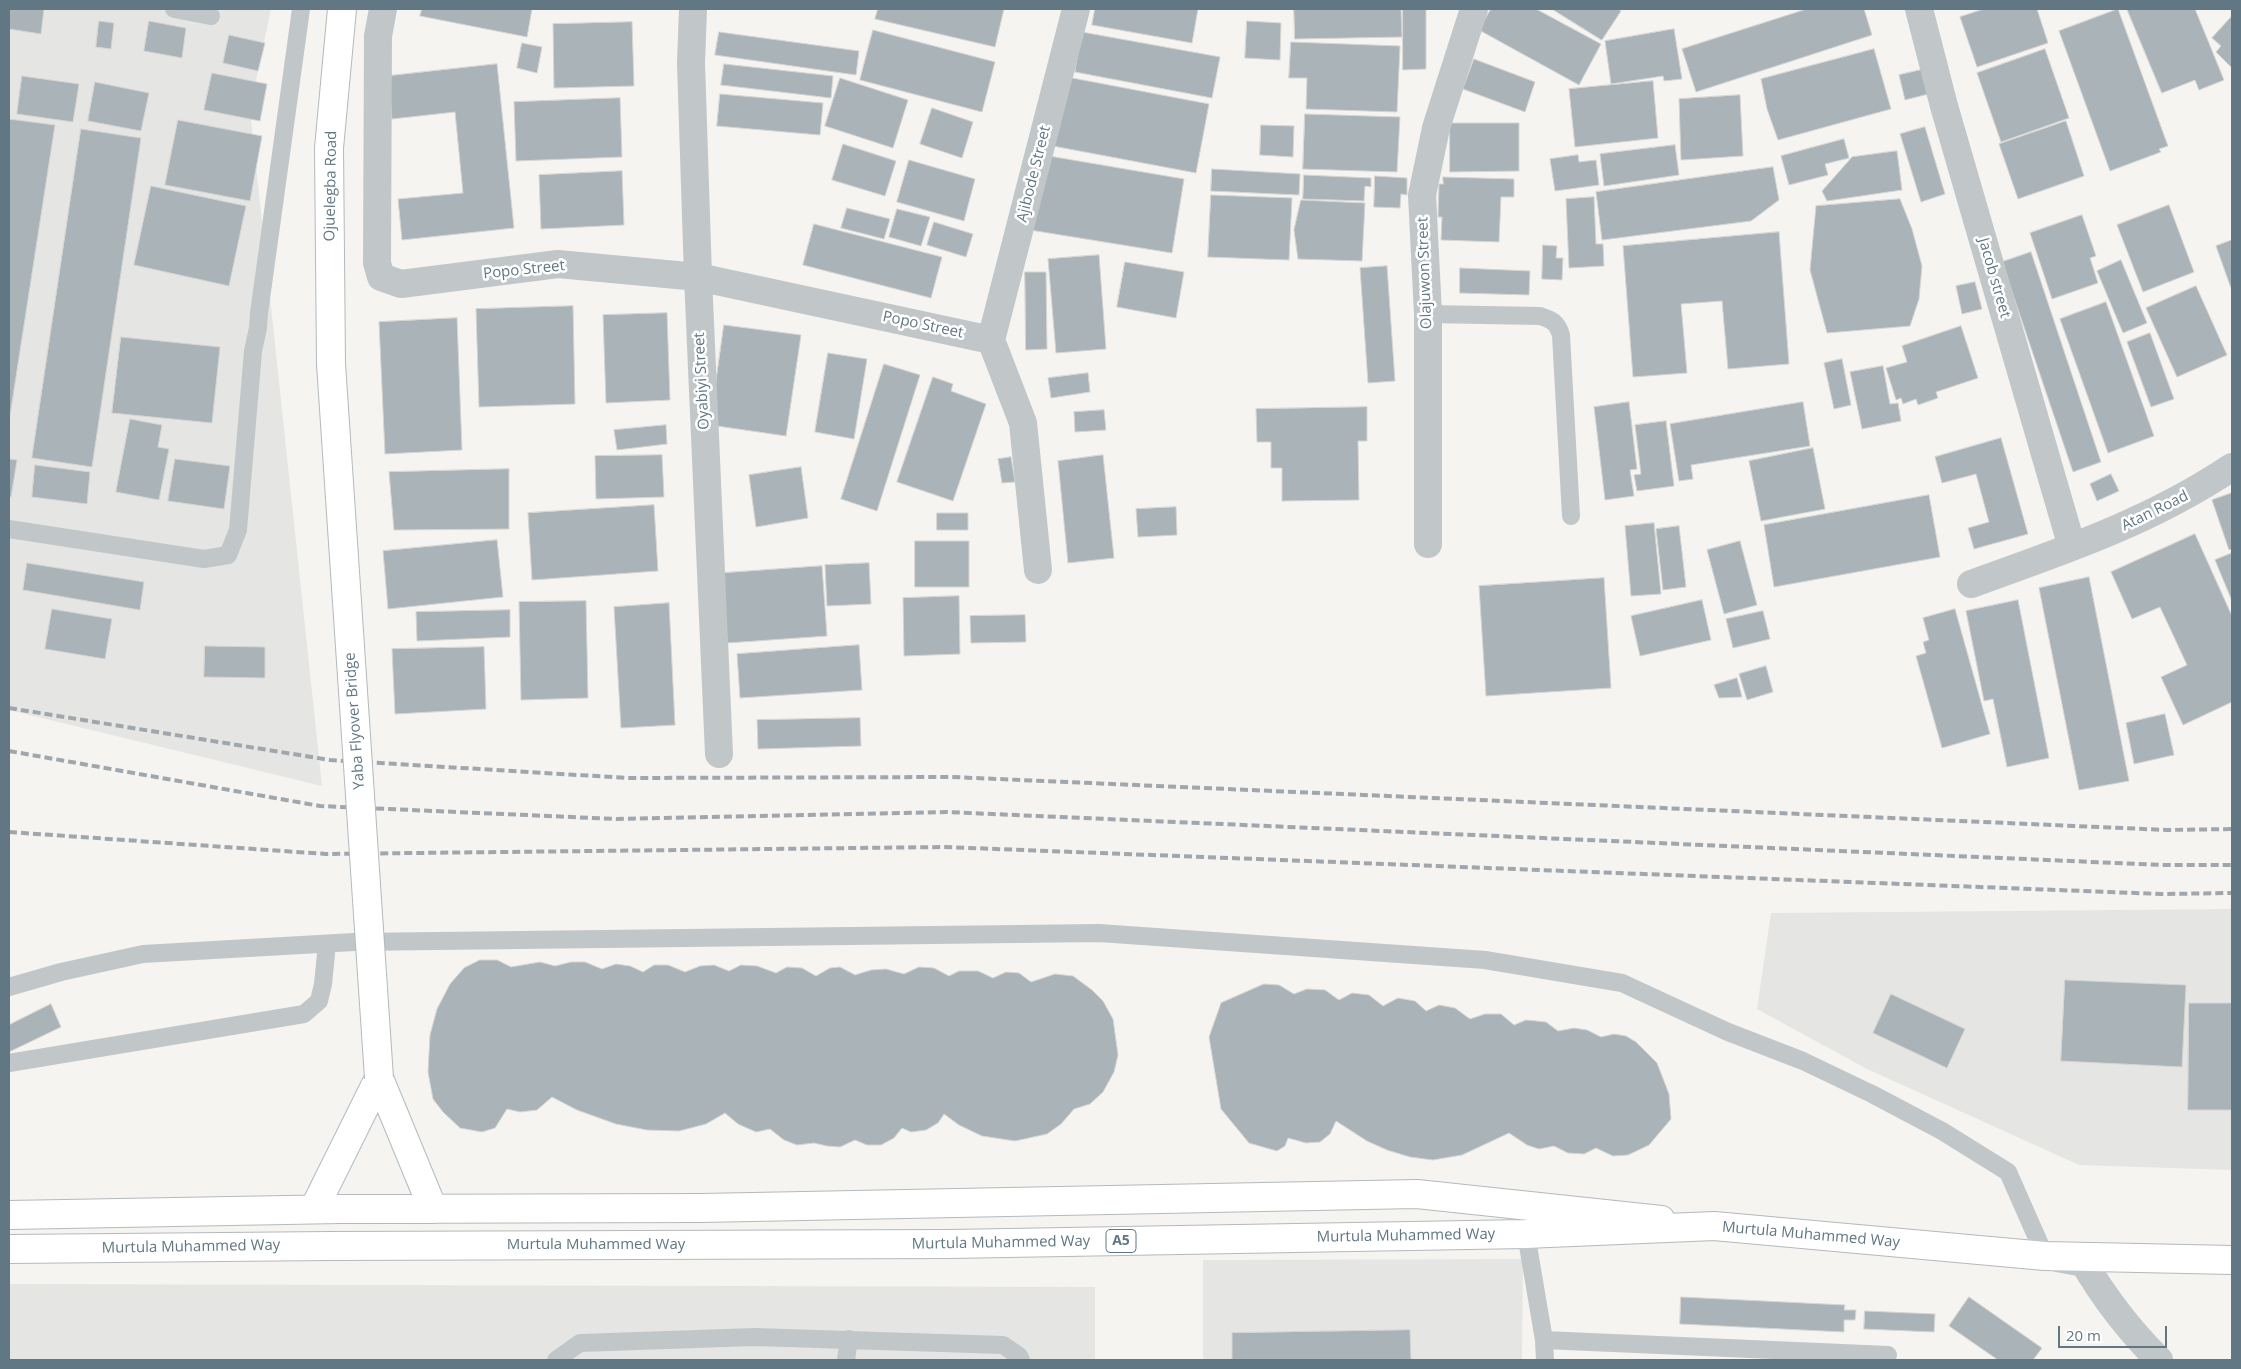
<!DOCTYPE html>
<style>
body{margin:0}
#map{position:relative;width:2241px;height:1369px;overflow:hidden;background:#f5f4f0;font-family:"Open Sans",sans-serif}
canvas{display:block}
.frame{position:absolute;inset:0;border:10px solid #617783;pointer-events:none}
.scale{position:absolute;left:2058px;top:1326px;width:109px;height:22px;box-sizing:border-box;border:2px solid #617783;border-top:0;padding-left:6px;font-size:15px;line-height:18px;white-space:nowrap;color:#617783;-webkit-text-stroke:4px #fff;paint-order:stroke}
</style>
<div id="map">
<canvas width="2241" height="1369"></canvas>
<div class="frame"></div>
<div class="scale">20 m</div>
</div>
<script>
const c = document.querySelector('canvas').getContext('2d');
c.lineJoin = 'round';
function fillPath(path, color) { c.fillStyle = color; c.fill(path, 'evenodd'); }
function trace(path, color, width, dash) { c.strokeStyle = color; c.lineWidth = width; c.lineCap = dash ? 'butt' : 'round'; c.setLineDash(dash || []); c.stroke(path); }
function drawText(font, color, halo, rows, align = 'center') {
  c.font = font + ' "Open Sans",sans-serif'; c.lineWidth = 5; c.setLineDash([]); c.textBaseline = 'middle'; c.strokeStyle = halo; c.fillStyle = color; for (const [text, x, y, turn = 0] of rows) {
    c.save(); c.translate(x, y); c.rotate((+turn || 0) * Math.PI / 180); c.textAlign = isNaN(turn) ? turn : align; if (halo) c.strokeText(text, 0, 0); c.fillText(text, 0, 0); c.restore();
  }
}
fillPath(new Path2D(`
 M 9,9 L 271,9 L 250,109 L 322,786 L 9,710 Z
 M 2232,909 L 2232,1170 L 2079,1165 L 1867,1069 L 1757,1009 L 1771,913 Z
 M 1523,1259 L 1522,1360 L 1203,1360 L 1203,1260 Z
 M 9,1284 L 1095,1287 L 1095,1360 L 9,1360 Z`), '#e5e6e3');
const building = new Path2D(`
 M 9,9 L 44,9 L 41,34 L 9,29 Z
 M 422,9 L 532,9 L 527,37 L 420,16 Z
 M 878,9 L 1004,9 L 995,47 L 875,19 Z
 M 1095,9 L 1198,9 L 1192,43 L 1092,25 Z
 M 1294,9 L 1401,9 L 1402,37 L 1295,39 Z
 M 1403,9 L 1426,9 L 1426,69 L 1403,70 Z
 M 1491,9 L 1536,9 L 1601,44 L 1579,85 L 1479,30 Z
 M 1552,9 L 1618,9 L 1621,11 L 1602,40 Z
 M 1807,9 L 1864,9 L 1872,35 L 1696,92 L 1682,49 Z
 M 1984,9 L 2037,9 L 2048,43 L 1977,67 L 1960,17 Z
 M 2118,9 L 2168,146 L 2159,149 L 2161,152 L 2110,171 L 2059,31 Z
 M 2127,9 L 2195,9 L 2224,80 L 2199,90 L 2195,80 L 2162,93 Z
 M 2232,16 L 2232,68 L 2216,52 L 2221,46 L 2212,38 Z
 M 99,21 L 114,23 L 111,49 L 96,47 Z
 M 149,21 L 186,28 L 182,58 L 144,51 Z
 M 1247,21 L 1281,23 L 1280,60 L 1245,58 Z
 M 632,22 L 634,86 L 554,88 L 553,24 Z
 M 1674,29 L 1682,79 L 1664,81 L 1663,76 L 1611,84 L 1605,41 Z
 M 873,30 L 995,62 L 982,112 L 860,80 Z
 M 719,32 L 859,51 L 856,75 L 715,55 Z
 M 1082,32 L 1220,57 L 1212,98 L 1075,72 Z
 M 229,35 L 265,43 L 258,71 L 223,63 Z
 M 1291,42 L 1400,46 L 1397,112 L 1306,109 L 1307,78 L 1289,78 Z
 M 522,43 L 542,47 L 537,73 L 517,68 Z
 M 1874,49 L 1891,109 L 1778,140 L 1767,109 L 1761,79 Z
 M 2045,49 L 2069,118 L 2001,142 L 1977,73 Z
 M 1474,59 L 1535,82 L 1525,112 L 1463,89 Z
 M 497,64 L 514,228 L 402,240 L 398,199 L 463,193 L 455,112 L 392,119 L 388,76 Z
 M 724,64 L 833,76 L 831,98 L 721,85 Z
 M 1933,67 L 1940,91 L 1905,100 L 1899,75 Z
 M 212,73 L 267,84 L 260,121 L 204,110 Z
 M 22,76 L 79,84 L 73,122 L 17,114 Z
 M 1067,77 L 1209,104 L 1196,173 L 1053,146 Z
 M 840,78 L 908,100 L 893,148 L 825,126 Z
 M 1653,81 L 1658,138 L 1575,147 L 1569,89 Z
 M 95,82 L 149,93 L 141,131 L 88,121 Z
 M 720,94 L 823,103 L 820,135 L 717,126 Z
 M 1740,95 L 1743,156 L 1681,160 L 1679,99 Z
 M 620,98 L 622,157 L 516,161 L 514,102 Z
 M 932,108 L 973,122 L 962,158 L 920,144 Z
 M 1305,114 L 1400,117 L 1397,172 L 1303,169 Z
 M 9,119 L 55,125 L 9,422 Z
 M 178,120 L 262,136 L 250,201 L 165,185 Z
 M 2066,121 L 2084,176 L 2018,199 L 1999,144 Z
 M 1450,123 L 1519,123 L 1519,171 L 1450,172 Z
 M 1261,125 L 1294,126 L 1293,157 L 1260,155 Z
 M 1925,127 L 1945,194 L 1921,202 L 1900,134 Z
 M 81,129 L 141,138 L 92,467 L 32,458 Z
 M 1844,139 L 1849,158 L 1825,164 L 1828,175 L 1789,185 L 1781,156 Z
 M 843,144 L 896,161 L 885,196 L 832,180 Z
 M 1675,145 L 1679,175 L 1604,186 L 1600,154 Z
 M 1897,151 L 1902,190 L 1827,201 L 1822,191 L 1852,157 Z
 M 1043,155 L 1184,179 L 1172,253 L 1030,230 Z
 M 1578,155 L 1579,162 L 1596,160 L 1599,185 L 1555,191 L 1550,159 Z
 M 909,160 L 975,179 L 964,221 L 897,202 Z
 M 1773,167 L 1779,200 L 1751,221 L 1602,240 L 1596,192 Z
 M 1212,169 L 1300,174 L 1299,195 L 1211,191 Z
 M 622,171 L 624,225 L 541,229 L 539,175 Z
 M 1304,175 L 1371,178 L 1371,187 L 1365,186 L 1364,201 L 1303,199 Z
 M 1375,176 L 1407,178 L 1407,195 L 1401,194 L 1400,208 L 1374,207 Z
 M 1443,177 L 1514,179 L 1514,197 L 1501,197 L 1499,242 L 1441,240 L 1442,217 L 1438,217 L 1439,184 L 1443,184 Z
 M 151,186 L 246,206 L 229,286 L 134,265 Z
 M 1211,195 L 1292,198 L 1289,260 L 1208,257 Z
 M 1594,197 L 1596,244 L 1603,244 L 1604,266 L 1569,268 L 1566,199 Z
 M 1900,199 L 1912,229 L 1922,266 L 1919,299 L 1910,326 L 1827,333 L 1810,270 L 1816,206 Z
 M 1301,200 L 1365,203 L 1362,261 L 1298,259 L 1294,230 Z
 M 2169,205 L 2194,272 L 2143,292 L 2117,225 Z
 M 847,208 L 890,219 L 884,239 L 841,228 Z
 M 897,209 L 930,217 L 921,246 L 889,237 Z
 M 2082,215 L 2096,256 L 2090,258 L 2098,283 L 2052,299 L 2030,233 Z
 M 934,222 L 973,234 L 966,257 L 927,245 Z
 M 814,224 L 942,257 L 931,298 L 803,265 Z
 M 1779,232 L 1789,364 L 1728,369 L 1722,301 L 1681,304 L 1687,373 L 1633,377 L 1623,246 Z
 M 2232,240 L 2232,291 L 2216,246 Z
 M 1543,245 L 1557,246 L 1556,258 L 1563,258 L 1562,280 L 1542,279 Z
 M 2031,252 L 2101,462 L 2073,472 L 2002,262 Z
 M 1099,255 L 1106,349 L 1056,353 L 1048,259 Z
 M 2121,260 L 2147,323 L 2123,333 L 2097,271 Z
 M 1125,262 L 1184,272 L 1176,318 L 1117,307 Z
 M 1387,266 L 1395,381 L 1368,383 L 1360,268 Z
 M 1460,268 L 1530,271 L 1529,295 L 1460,293 Z
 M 1025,272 L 1046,272 L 1047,349 L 1026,350 Z
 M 1975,282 L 1982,309 L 1962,314 L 1956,286 Z
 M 2196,286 L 2227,355 L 2177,377 L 2146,308 Z
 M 2106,302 L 2154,436 L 2108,453 L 2060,319 Z
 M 573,306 L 575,404 L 479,407 L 476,309 Z
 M 667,313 L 670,400 L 606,403 L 603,315 Z
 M 457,318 L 462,450 L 385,454 L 379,322 Z
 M 724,325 L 801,335 L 786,436 L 710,425 Z
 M 1961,326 L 1978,378 L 1936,392 L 1938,398 L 1918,405 L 1916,399 L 1903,404 L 1901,398 L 1896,400 L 1886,368 L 1907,362 L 1902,346 Z
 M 2150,333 L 2174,399 L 2151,407 L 2127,342 Z
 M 121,337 L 220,347 L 212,423 L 112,413 Z
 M 828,353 L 867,359 L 854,439 L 815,432 Z
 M 1842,359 L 1851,405 L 1834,409 L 1824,363 Z
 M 884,364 L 920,375 L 877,511 L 841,499 Z
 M 1883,366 L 1890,404 L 1898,403 L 1901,421 L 1862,429 L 1850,372 Z
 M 1088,373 L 1090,392 L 1051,398 L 1048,378 Z
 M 933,377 L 953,384 L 951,391 L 986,404 L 953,501 L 897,482 Z
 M 1629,402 L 1637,469 L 1630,470 L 1634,496 L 1605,500 L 1594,407 Z
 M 1803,402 L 1810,446 L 1691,465 L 1693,479 L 1679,481 L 1670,424 Z
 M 1367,407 L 1367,441 L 1358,441 L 1359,500 L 1282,501 L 1282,468 L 1271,468 L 1271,442 L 1257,442 L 1256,409 Z
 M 1104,410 L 1106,430 L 1075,432 L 1074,412 Z
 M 130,419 L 162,425 L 158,447 L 169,449 L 159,500 L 116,492 Z
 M 1666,421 L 1674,486 L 1637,491 L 1634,475 L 1641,474 L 1635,425 Z
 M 666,425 L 667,444 L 617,450 L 614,430 Z
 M 2001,438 L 2028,534 L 1974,549 L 1968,528 L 1989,522 L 1976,474 L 1942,483 L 1935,457 Z
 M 1813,448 L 1825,509 L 1761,521 L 1749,461 Z
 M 662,455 L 664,497 L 596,499 L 595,456 Z
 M 1103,455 L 1114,558 L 1068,563 L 1058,461 Z
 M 1011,457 L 1015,482 L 1002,483 L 998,459 Z
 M 9,459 L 17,460 L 11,497 L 9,497 Z
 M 175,459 L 230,466 L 224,509 L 168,501 Z
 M 35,465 L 90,472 L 87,504 L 32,497 Z
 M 801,467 L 808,518 L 756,527 L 749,475 Z
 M 509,469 L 509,529 L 394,530 L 389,472 Z
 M 2111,474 L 2119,491 L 2097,501 L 2090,484 Z
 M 2232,493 L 2232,549 L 2229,550 L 2212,500 Z
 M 1929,495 L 1940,557 L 1774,587 L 1764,525 Z
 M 654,505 L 658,571 L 532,580 L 528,513 Z
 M 1176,507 L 1177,535 L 1138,537 L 1136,509 Z
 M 937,513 L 968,513 L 968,530 L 937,530 Z
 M 1654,523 L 1661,594 L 1631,596 L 1625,526 Z
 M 1679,526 L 1686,587 L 1663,590 L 1656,529 Z
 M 2195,534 L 2232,616 L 2232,702 L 2183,725 L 2161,677 L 2187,665 L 2160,607 L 2132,619 L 2111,572 Z
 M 497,540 L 503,597 L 388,609 L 383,551 Z
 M 915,541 L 969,541 L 969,587 L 915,587 Z
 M 1740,541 L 1757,605 L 1724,614 L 1707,550 Z
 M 2232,553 L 2232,601 L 2215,560 Z
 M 27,563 L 144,582 L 140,610 L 23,590 Z
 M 869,563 L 871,604 L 827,606 L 825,565 Z
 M 822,566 L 827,636 L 727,643 L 723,573 Z
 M 2089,577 L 2129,781 L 2079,790 L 2039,588 Z
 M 1604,578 L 1611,688 L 1486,696 L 1479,586 Z
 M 959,596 L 960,654 L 904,656 L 903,598 Z
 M 1702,600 L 1711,640 L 1640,656 L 1631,616 Z
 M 2018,600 L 2049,758 L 2007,767 L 1993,699 L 1984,701 L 1966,611 Z
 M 586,601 L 588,698 L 521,700 L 519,602 Z
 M 669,603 L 675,725 L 621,728 L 614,607 Z
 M 52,609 L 112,619 L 105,659 L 45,649 Z
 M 1955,609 L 1990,734 L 1942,748 L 1916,656 L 1926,653 L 1923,642 L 1929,640 L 1923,618 Z
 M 510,610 L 510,637 L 417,641 L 416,612 Z
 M 1763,611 L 1770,639 L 1733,648 L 1726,619 Z
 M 1025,615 L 1026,642 L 971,643 L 970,616 Z
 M 859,645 L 862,690 L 740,698 L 737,654 Z
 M 205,646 L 265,647 L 265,678 L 204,677 Z
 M 484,647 L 486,709 L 395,714 L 392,649 Z
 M 1766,666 L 1773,692 L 1747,700 L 1739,674 Z
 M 1737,678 L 1742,697 L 1719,698 L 1714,685 Z
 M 2165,714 L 2174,755 L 2134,764 L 2126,723 Z
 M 860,718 L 861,746 L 758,749 L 757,720 Z
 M 480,960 L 497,960 L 511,967 L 540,962 L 555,966 L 571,962 L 585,962 L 602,969 L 616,964 L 630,966 L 643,972 L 654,965 L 668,965 L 685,972 L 700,966 L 714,965 L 729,971 L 741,965 L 757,966 L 776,973 L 787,967 L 802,968 L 816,976 L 830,968 L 840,967 L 855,975 L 871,970 L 886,969 L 904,974 L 919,967 L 934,968 L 949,976 L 959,971 L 978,971 L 993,978 L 1006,972 L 1019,973 L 1031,982 L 1055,974 L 1073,976 L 1092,990 L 1103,1001 L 1113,1019 L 1118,1055 L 1114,1072 L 1103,1092 L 1090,1104 L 1074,1109 L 1061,1124 L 1047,1134 L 1015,1141 L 982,1136 L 959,1125 L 944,1114 L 938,1123 L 926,1130 L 911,1132 L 902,1128 L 894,1138 L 881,1145 L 867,1145 L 855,1140 L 840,1147 L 827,1146 L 814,1143 L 797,1145 L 784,1140 L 770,1129 L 756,1132 L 738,1124 L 725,1113 L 706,1124 L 679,1131 L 647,1130 L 616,1124 L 577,1110 L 552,1097 L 537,1110 L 520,1112 L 507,1109 L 495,1128 L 482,1132 L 460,1128 L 443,1112 L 433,1099 L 428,1072 L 430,1035 L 437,1009 L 450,984 L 464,968 Z
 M 2065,980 L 2186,985 L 2182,1067 L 2061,1061 Z
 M 1264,984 L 1279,985 L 1294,994 L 1307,989 L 1325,990 L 1339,1000 L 1352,993 L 1369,995 L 1383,1006 L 1398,998 L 1415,1001 L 1426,1011 L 1439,1005 L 1455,1008 L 1470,1019 L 1485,1014 L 1501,1014 L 1514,1025 L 1526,1020 L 1546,1022 L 1558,1031 L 1574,1028 L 1587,1030 L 1601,1037 L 1614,1034 L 1626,1036 L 1636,1042 L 1657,1063 L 1669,1094 L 1671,1119 L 1649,1145 L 1628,1155 L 1613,1156 L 1596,1148 L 1584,1154 L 1568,1153 L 1554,1146 L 1539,1149 L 1527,1145 L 1509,1133 L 1462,1155 L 1433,1160 L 1410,1157 L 1387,1150 L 1367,1141 L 1336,1121 L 1330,1134 L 1320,1142 L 1306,1143 L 1288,1138 L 1285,1146 L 1277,1151 L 1249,1143 L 1221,1109 L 1209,1037 L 1221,1003 Z
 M 1891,994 L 1965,1029 L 1947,1068 L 1873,1033 Z
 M 2189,1003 L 2232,1003 L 2232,1110 L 2188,1110 Z
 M 51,1004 L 61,1027 L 9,1052 L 9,1025 Z
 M 1681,1297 L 1845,1305 L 1844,1310 L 1856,1310 L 1855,1320 L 1844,1320 L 1844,1332 L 1680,1324 Z
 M 1969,1297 L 2042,1348 L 2033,1360 L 1998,1360 L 1949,1326 Z
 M 1865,1311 L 1935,1314 L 1934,1332 L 1864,1329 Z
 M 1410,1330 L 1411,1360 L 1232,1360 L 1232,1333 Z`);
fillPath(building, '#aab3b7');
trace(building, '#d5d5d3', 1);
const secondary = new Path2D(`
 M 331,364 L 329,148 L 342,9
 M 379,1078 L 433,1209
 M 314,1209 L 379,1078
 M 9,1215 L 341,1209 L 701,1208 L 1417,1194 L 1661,1220`);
const primary = new Path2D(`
 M 9,1249 L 330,1246 L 950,1244 L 1526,1234 L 1714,1226 L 2045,1256 L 2232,1260`);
trace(secondary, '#b3babd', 30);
trace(primary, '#b4b9bc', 30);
trace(new Path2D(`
 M 174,9 L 211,16
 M 1428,314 L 1540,316 C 1552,320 1557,322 1561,335 L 1571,516
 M 9,529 L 204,559 L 228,555 L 238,530 L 253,351 L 258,328 L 259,313 L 301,9
 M 9,987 L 61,972 L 143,954 L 354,942 L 1099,933 L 1485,960 L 1622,983 L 1728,1032 L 1803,1061 L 1872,1094 L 1942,1131 L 2008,1172 L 2045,1256
 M 9,1063 L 304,1014 L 319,1001 L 323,984 L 327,944
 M 1526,1234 L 1544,1340 L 1545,1360
 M 1544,1340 L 1888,1355
 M 556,1360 L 580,1343 L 755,1337 L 1003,1345 L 1019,1356 L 1021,1360
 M 846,1360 L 849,1339`), '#c1c6c8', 18);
trace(new Path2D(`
 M 383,9 L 378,36 L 377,263 L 381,277 L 401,284 L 558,264 L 698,277 L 991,340
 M 693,9 L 691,63 L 698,277 L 719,754
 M 1919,9 L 1944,106 L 2072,547
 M 991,340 L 1076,9
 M 991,340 L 1023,423 L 1038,570
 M 1428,544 L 1428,314 L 1422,195 L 1436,128 L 1474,9
 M 1971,584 C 2063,551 2150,522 2232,467
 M 2057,1258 L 2084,1263 C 2105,1299 2129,1330 2159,1360`), '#c1c6c8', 28);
trace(secondary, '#fff', 28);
trace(primary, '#fff', 28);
trace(new Path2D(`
 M 9,708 L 330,760 L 628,778 L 952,777 L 2167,830 L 2232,829
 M 9,751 L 320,806 L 617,819 L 946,812 L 2162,865 L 2232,865
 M 9,832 L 326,854 L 945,847 L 2161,894 L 2232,893`), '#9fa7ac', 4, [8, 4]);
const secondaryBridge = new Path2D(`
 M 331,364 L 379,1078`);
trace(secondaryBridge, '#b3babd', 30, []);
trace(secondaryBridge, '#fff', 28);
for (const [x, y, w] of [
 [1121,1241,30]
]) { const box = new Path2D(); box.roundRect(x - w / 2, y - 11.5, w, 23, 4); c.fillStyle = '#fff'; c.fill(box); trace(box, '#617783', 1); }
drawText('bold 14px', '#617783', null, [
 ["A5",1121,1241]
]);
drawText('15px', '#617783', '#fff', [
 ["Ajibode Street",1034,174,-76],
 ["Ojuelegba Road",331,186,-89],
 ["Popo Street",524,270,-6],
 ["Olajuwon Street",1425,273,-92],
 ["Jacob street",1994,278,74],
 ["Popo Street",923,325,12],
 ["Oyabiyi Street",702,381,-93],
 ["Atan Road",2155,511,-26],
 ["Yaba Flyover Bridge",355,721,-94],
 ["Murtula Muhammed Way",1811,1235,5],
 ["Murtula Muhammed Way",1406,1236,-1],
 ["Murtula Muhammed Way",1001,1243,-1],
 ["Murtula Muhammed Way",596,1245],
 ["Murtula Muhammed Way",191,1247,-1]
]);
</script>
